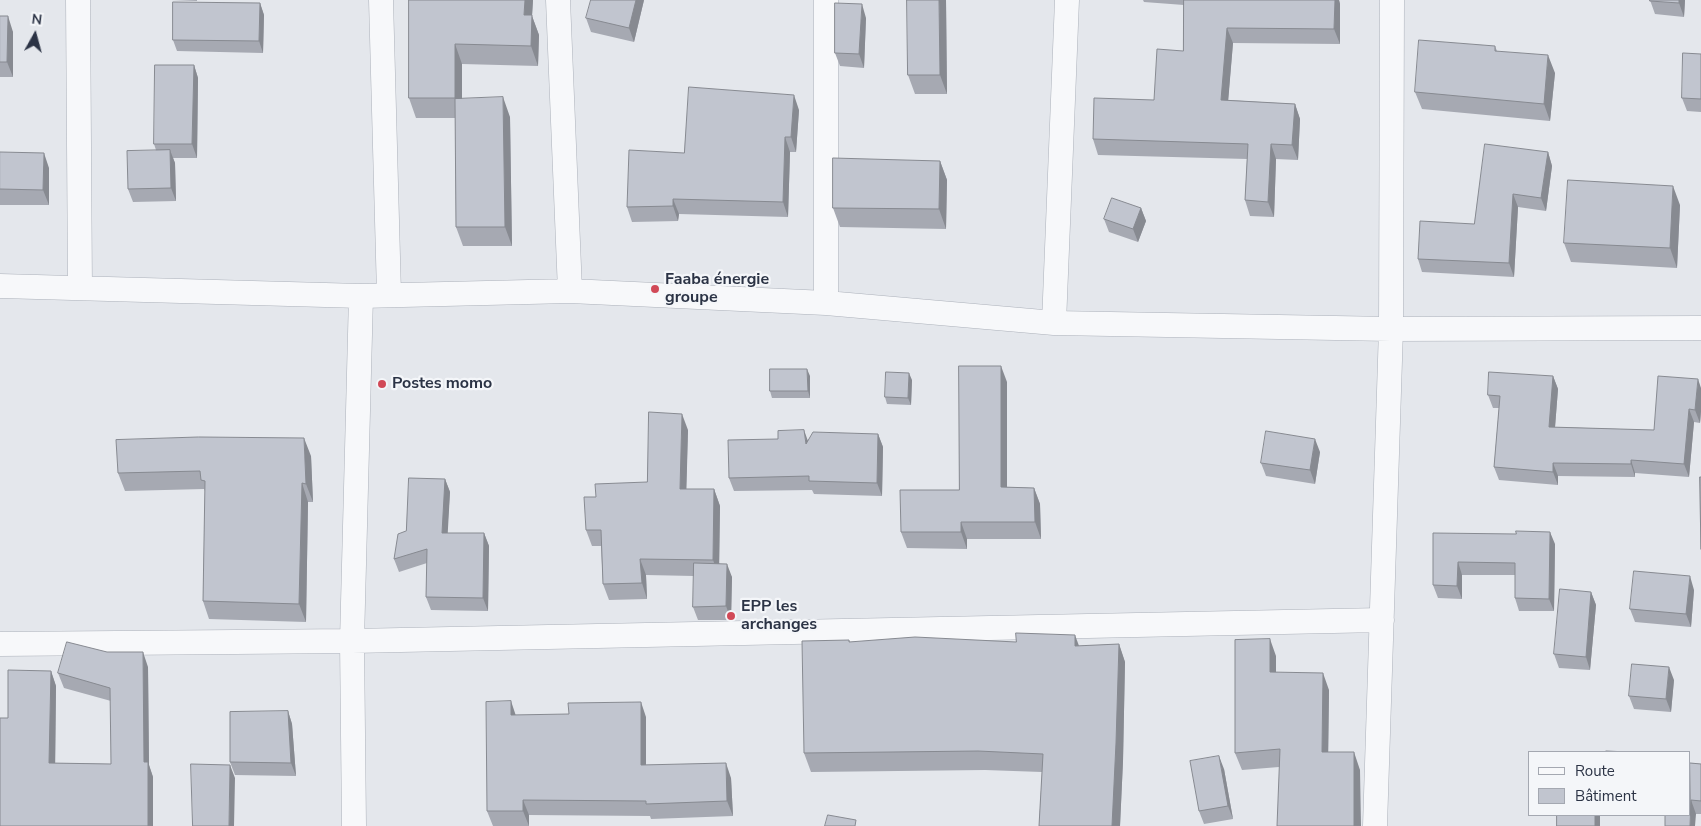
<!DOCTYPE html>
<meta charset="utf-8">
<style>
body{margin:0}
#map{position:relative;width:1701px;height:826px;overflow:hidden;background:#e4e7ec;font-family:"Nunito Sans",sans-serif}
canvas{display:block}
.legend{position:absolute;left:1528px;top:751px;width:162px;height:65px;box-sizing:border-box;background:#f4f6f9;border:1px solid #a4a8b1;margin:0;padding:6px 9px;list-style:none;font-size:15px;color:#2b3345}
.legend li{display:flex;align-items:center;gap:10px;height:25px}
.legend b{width:25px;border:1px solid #a4a8b1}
.north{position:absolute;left:10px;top:10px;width:50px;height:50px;-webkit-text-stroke:4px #f4f6f9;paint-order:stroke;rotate:7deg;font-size:14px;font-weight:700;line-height:20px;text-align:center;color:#2b3345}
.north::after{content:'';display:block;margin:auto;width:18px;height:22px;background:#2b3345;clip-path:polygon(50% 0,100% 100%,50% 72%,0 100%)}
</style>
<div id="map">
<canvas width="1701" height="826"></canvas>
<ul class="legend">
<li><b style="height:6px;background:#f7f8fa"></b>Route</li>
<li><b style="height:14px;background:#c1c5cf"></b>Bâtiment</li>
</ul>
<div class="north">N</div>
</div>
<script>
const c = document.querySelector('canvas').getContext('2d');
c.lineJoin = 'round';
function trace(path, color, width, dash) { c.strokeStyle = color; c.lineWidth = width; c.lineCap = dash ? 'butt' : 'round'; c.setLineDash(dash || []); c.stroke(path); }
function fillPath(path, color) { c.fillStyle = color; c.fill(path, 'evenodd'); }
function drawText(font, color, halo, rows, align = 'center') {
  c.font = font + ' "Nunito Sans",sans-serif'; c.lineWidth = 4.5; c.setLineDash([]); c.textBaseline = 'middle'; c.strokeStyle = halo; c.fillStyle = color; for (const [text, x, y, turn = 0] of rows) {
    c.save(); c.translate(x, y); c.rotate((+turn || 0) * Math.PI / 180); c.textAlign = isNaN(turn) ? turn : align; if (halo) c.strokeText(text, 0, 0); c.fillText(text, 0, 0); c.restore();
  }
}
const street = new Path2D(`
 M 78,0 L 80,288
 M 381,0 L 389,294
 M 558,0 L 570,291
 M 0,286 L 361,296 L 570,291 L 826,303 L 1054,323 L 1391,329 L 1701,328
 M 826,303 L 826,0
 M 1054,323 L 1067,0
 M 0,644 L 352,641 L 1382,620
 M 354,826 L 352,641 L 361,296
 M 1375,826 L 1391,329 L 1392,0`);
trace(street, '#acb1ba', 25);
trace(street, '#f7f8fa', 24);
fillPath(new Path2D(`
 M 172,0 L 197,0 L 197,1 Z
 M 409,0 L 533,0 L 532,16 L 539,35 L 538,66 L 462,64 L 462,99 L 510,117 L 512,246 L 463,246 L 456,227 L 455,118 L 416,118 L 409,98 Z
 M 644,0 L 634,42 L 591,32 L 586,18 Z
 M 946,0 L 947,94 L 915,94 L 908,75 Z
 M 1143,0 L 1339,0 L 1340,4 L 1340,44 L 1233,43 L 1228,100 L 1295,104 L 1300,119 L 1298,160 L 1276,159 L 1274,217 L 1250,216 L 1245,200 L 1247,159 L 1098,155 L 1093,139 L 1154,100 L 1183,51 L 1184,5 L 1144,2 Z
 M 1650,0 L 1685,0 L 1684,17 L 1655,14 Z
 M 260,3 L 264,15 L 263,53 L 177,51 L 173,40 Z
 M 0,16 L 13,32 L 13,77 L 0,77 Z
 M 866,18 L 864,68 L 840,66 L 835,53 Z
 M 1495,46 L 1497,51 L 1555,73 L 1550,121 L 1422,109 L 1415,92 Z
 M 1701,54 L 1701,112 L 1687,111 L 1682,98 Z
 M 194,65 L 198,78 L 197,158 L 173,158 L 175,163 L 176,201 L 133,202 L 128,189 L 156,150 L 154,144 Z
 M 799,110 L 796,152 L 790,152 L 788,217 L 679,214 L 678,221 L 632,222 L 627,207 L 684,153 Z
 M 0,152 L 49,168 L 49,205 L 0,205 Z
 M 1548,152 L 1552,166 L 1546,211 L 1518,207 L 1514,277 L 1422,272 L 1418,259 L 1474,224 Z
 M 940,161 L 947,180 L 946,229 L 840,227 L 833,208 Z
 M 1680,205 L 1677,268 L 1571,262 L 1564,243 Z
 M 1141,208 L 1146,221 L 1138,242 L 1109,232 L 1104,219 Z
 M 810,376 L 810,398 L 772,398 L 770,391 Z
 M 1553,376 L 1558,389 L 1555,427 L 1654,430 L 1701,388 L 1701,411 L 1700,423 L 1694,422 L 1689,477 L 1635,473 L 1635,477 L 1558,476 L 1558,485 L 1499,480 L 1494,467 L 1499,408 L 1493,408 L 1488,395 Z
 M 912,380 L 911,405 L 887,404 L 885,397 Z
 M 1007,382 L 1007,487 L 1034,488 L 1040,504 L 1041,539 L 967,539 L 967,549 L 907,548 L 901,532 L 959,490 Z
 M 688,430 L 686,489 L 714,489 L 720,506 L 719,563 L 732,577 L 731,620 L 698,620 L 693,607 L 694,576 L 646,575 L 647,599 L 609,600 L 603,584 L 601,546 L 592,546 L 586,530 L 596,497 L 647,482 Z
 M 878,434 L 883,447 L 882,496 L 814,494 L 812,490 L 734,491 L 729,478 L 808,440 Z
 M 1320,452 L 1315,484 L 1266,476 L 1261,463 Z
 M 311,456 L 313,502 L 308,502 L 306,622 L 209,619 L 203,601 L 205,491 L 204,489 L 125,491 L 118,473 Z
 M 445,479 L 450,492 L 447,533 L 484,533 L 489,546 L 488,611 L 431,610 L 426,597 L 427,563 L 399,572 L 394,559 L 406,531 Z
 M 1433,533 L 1555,544 L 1554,611 L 1519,611 L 1515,598 L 1515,575 L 1462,575 L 1462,599 L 1438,598 L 1433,585 Z
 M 1694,590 L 1691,627 L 1635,622 L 1630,609 Z
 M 1591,592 L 1596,605 L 1590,670 L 1559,668 L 1554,654 Z
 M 849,640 L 850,642 L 1079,646 L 1119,644 L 1125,662 L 1123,761 L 1120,826 L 1039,826 L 1042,772 L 985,770 L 811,772 L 804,753 Z
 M 1276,656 L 1276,672 L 1329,690 L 1328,752 L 1360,770 L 1279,767 L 1242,770 L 1235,753 Z
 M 148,667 L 149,765 L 153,777 L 153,826 L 0,826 L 8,718 L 51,671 L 56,686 L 55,763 L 111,764 L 111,701 L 64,688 L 58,673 Z
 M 1674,680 L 1671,712 L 1634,709 L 1629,696 Z
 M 288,711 L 292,724 L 296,776 L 235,775 L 230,762 Z
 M 515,715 L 646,717 L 646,765 L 731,778 L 733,816 L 651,819 L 650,816 L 529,815 L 529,826 L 493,826 L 487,811 Z
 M 1690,763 L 1701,764 L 1701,814 L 1696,814 L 1665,826 Z
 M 1224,769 L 1233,819 L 1204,824 L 1199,811 Z`), '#a6a9b2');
fillPath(new Path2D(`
 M 525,0 L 533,0 L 532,16 L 539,35 L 538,66 L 531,46 L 524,15 Z
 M 636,0 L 644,0 L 634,42 L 629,28 Z
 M 939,0 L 946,0 L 947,94 L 940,75 Z
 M 1335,0 L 1339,0 L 1340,4 L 1340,44 L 1334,29 Z
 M 1679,0 L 1685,0 L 1684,17 L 1679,3 Z
 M 260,3 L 264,15 L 263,53 L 259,41 Z
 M 862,4 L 866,18 L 864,68 L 859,54 Z
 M 8,16 L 13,32 L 13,77 L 7,62 Z
 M 1227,28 L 1233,43 L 1227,115 L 1221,100 Z
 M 455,44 L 462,64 L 462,118 L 455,98 Z
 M 1548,55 L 1555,73 L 1550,121 L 1544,104 Z
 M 194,65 L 198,78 L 197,158 L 192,144 Z
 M 794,95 L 799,110 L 796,152 L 791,137 Z
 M 503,97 L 510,117 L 512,246 L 505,227 Z
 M 1295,104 L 1300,119 L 1298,160 L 1292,145 Z
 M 785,137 L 790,152 L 788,217 L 783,202 Z
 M 1271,144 L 1276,159 L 1274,217 L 1268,202 Z
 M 170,150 L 175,163 L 176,201 L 171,188 Z
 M 1548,152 L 1552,166 L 1546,211 L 1541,198 Z
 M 44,153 L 49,168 L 49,205 L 43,190 Z
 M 940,161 L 947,180 L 946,229 L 939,209 Z
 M 1673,186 L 1680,205 L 1677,268 L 1670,248 Z
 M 1513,194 L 1518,207 L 1514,277 L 1509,263 Z
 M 673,199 L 679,214 L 678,221 L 673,206 Z
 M 1141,208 L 1146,221 L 1138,242 L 1133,229 Z
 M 1001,366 L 1007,382 L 1007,504 L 1001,487 Z
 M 807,369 L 810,376 L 810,398 L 808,391 Z
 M 909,373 L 912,380 L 911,405 L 908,398 Z
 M 1553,376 L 1558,389 L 1554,440 L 1549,427 Z
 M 1698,379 L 1701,388 L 1701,411 L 1700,423 L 1695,410 Z
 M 1689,409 L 1694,422 L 1689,477 L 1684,464 Z
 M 682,414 L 688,430 L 686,505 L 680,489 Z
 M 804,430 L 809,444 L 806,444 Z
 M 878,434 L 883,447 L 882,496 L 877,483 Z
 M 304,438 L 311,456 L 313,502 L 306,484 Z
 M 1315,439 L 1320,452 L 1315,484 L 1310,470 Z
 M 1631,460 L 1635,473 L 1635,477 L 1631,464 Z
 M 1553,463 L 1558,476 L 1558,485 L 1553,472 Z
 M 445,479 L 450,492 L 447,546 L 442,533 Z
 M 302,483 L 308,502 L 306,622 L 299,604 Z
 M 1034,488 L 1040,504 L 1041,539 L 1035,522 Z
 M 714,489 L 720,506 L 719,576 L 713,560 Z
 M 961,522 L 967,539 L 967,549 L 961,532 Z
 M 1550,532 L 1555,544 L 1554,611 L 1549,599 Z
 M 484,533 L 489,546 L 488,611 L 483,598 Z
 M 640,559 L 646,575 L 647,599 L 642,583 Z
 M 1458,562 L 1462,575 L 1462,599 L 1457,586 Z
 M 727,564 L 732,577 L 731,620 L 726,606 Z
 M 1690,576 L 1694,590 L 1691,627 L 1686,614 Z
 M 1591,592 L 1596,605 L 1590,670 L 1586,657 Z
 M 1075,635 L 1082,654 L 1075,646 Z
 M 1270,639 L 1276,656 L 1276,689 L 1270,672 Z
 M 1119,644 L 1125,662 L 1123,761 L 1120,826 L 1112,826 Z
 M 143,652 L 148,667 L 149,765 L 153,777 L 153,826 L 148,826 L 144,762 Z
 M 1669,667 L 1674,680 L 1671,712 L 1666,699 Z
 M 51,671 L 56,686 L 55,779 L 49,763 Z
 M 1323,673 L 1329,690 L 1328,770 L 1322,752 Z
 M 511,701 L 516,716 L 511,715 Z
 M 641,702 L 646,717 L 646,780 L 641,765 Z
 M 288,711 L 292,724 L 296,776 L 291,763 Z
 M 1354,752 L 1360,770 L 1361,826 L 1354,826 Z
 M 1219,756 L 1224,769 L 1233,819 L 1228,806 Z
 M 726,763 L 731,778 L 733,816 L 727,801 Z
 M 230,765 L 235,778 L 234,826 L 229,826 Z
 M 523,800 L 529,815 L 529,826 L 523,811 Z
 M 1691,800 L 1696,814 L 1695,826 L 1690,826 Z
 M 1595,815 L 1600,815 L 1600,826 L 1595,826 Z`), '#878a91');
const building = new Path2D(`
 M 409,0 L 525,0 L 524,15 L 532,15 L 531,46 L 455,44 L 455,98 L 409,98 Z
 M 591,0 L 636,0 L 629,28 L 586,18 Z
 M 907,0 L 939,0 L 940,75 L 908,75 Z
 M 1184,0 L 1335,0 L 1334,29 L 1227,28 L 1221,100 L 1295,104 L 1292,145 L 1271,144 L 1268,202 L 1245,200 L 1248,144 L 1093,139 L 1094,98 L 1154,100 L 1157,49 L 1183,51 Z
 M 1650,0 L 1679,0 L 1679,3 L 1650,1 Z
 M 173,2 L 260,3 L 259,41 L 173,40 Z
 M 835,3 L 862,4 L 859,54 L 835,53 Z
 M 0,16 L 8,16 L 7,62 L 0,62 Z
 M 1419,40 L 1495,46 L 1495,51 L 1548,55 L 1544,104 L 1415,92 Z
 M 1683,53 L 1701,54 L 1701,99 L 1682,98 Z
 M 155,65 L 194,65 L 192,144 L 154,144 Z
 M 689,87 L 794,95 L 791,137 L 785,137 L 783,202 L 673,199 L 673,206 L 627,207 L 629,150 L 684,153 Z
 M 503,97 L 505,227 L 456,227 L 455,99 Z
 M 1485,144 L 1548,152 L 1541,198 L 1513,194 L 1509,263 L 1418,259 L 1420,221 L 1474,224 Z
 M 170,150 L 171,188 L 128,189 L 127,151 Z
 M 0,152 L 44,153 L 43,190 L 0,189 Z
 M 833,158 L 940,161 L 939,209 L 833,208 Z
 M 1568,180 L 1673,186 L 1670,248 L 1564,243 Z
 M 1112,198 L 1141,208 L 1133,229 L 1104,219 Z
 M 959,366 L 1001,366 L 1001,487 L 1034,488 L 1035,522 L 961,522 L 961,532 L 901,532 L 900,490 L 959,490 Z
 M 770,369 L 807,369 L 808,391 L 770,391 Z
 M 886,372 L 909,373 L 908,398 L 885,397 Z
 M 1489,372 L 1553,376 L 1549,427 L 1654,430 L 1658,376 L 1698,379 L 1695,410 L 1689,409 L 1684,464 L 1631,460 L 1631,464 L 1553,463 L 1553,472 L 1494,467 L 1500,396 L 1488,395 Z
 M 649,412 L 682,414 L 680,489 L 714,489 L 713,560 L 640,559 L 642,583 L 603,584 L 601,530 L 586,530 L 584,497 L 596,497 L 595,484 L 647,482 Z
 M 804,430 L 806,444 L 813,432 L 878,434 L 877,483 L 809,481 L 809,476 L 729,478 L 728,440 L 778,439 L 778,431 Z
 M 1266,431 L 1315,439 L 1310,470 L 1261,463 Z
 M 199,437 L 304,438 L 306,484 L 302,483 L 299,604 L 203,601 L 205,481 L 201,480 L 200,471 L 118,473 L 116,440 Z
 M 1700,477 L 1701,477 L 1701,549 Z
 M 409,478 L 445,479 L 442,533 L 484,533 L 483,598 L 426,597 L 427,549 L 394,559 L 398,534 L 406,531 Z
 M 1516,531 L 1550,532 L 1549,599 L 1515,598 L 1515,563 L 1458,562 L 1457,586 L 1433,585 L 1433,533 L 1516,534 Z
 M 694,563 L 727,564 L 726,606 L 693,607 Z
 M 1634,571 L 1690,576 L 1686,614 L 1630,609 Z
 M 1560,589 L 1591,592 L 1586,657 L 1554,654 Z
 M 1016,633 L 1075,635 L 1075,646 L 1119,644 L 1116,743 L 1112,826 L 1039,826 L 1043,754 L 978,751 L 804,753 L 802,641 L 849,640 L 849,642 L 915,637 L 1016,642 Z
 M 1270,639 L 1270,672 L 1323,673 L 1322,752 L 1354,752 L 1354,826 L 1277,826 L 1280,749 L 1235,753 L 1235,640 Z
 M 67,642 L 107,652 L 143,652 L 144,762 L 148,762 L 148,826 L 0,826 L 0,718 L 8,718 L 8,670 L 51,671 L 49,763 L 111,764 L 110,688 L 58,673 Z
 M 1632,664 L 1669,667 L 1666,699 L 1629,696 Z
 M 511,701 L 511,715 L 569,714 L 568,703 L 641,702 L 641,765 L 726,763 L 727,801 L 646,804 L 646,801 L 523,800 L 523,811 L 487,811 L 486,702 Z
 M 288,711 L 291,763 L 230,762 L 230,712 Z
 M 1606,751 L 1628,752 L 1606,752 Z
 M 1219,756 L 1228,806 L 1199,811 L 1190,761 Z
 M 1690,763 L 1701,764 L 1701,801 L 1691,800 L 1690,826 L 1665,826 L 1665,815 L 1690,815 Z
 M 191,764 L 230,765 L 229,826 L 193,826 Z
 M 828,815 L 856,820 L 855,826 L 825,826 Z
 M 1557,815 L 1595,815 L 1595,826 L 1557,826 Z`);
fillPath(building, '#c1c5cf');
trace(building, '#878a91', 1);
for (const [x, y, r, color] of [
 [655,289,5,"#d14957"],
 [382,384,5,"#d14957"],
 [731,616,5,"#d14957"]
]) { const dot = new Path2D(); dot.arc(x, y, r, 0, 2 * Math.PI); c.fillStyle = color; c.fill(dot); trace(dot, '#f4f6f9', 2); }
drawText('bold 16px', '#2b3345', '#f4f6f9', [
 ["Faaba énergie",665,280],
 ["groupe",665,298],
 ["Postes momo",392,384],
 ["EPP les",741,607],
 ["archanges",741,625]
], 'left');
</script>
